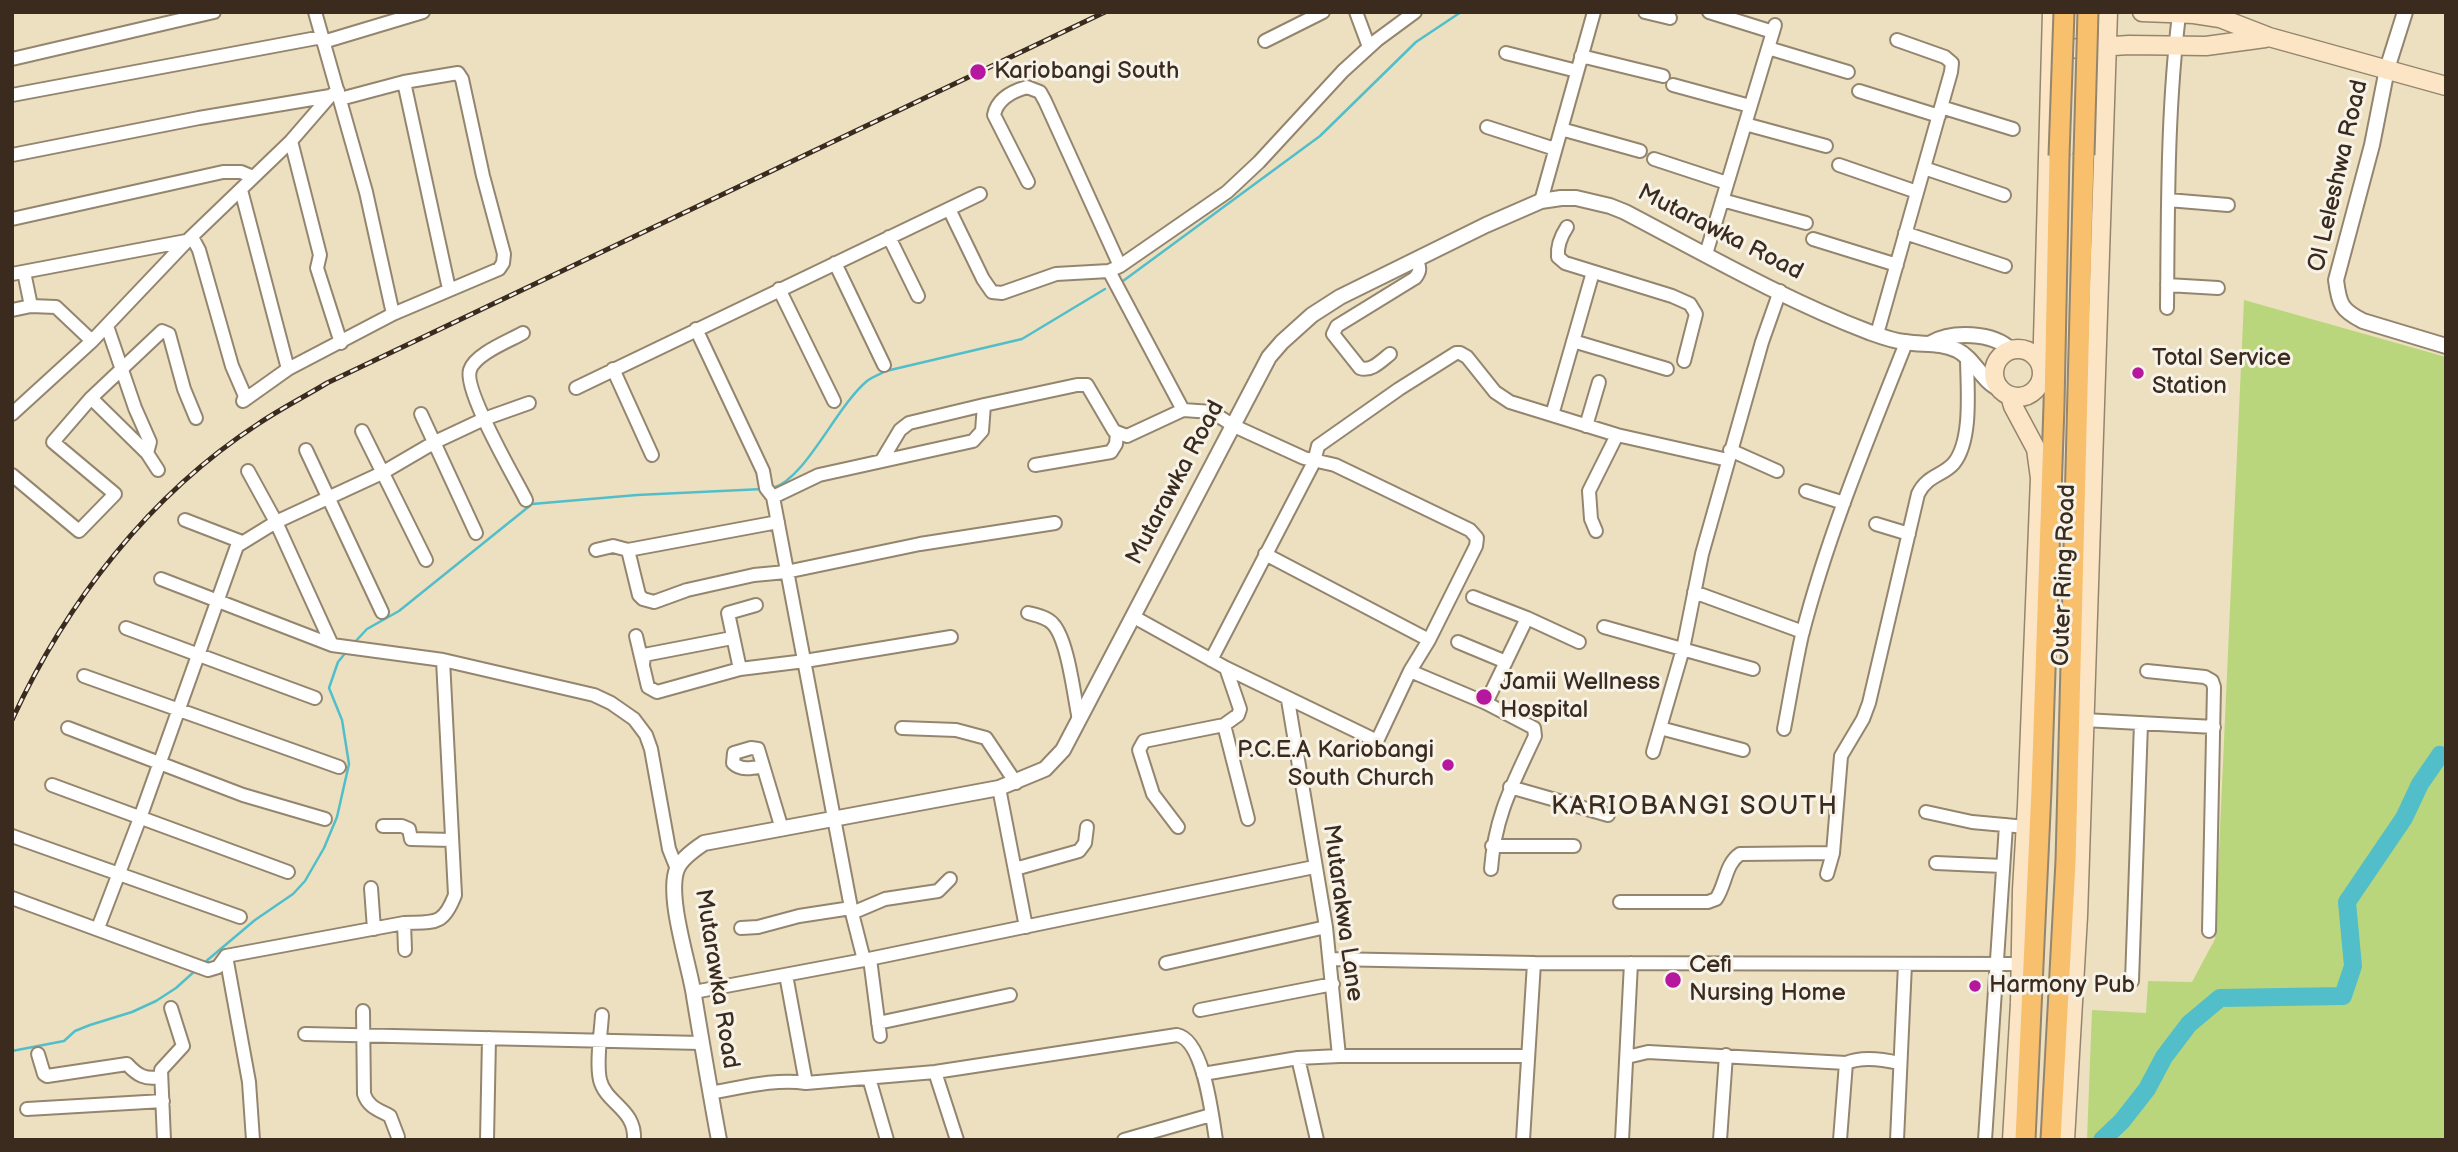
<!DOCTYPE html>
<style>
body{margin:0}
#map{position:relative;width:2458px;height:1152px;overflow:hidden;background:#ece0c0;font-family:"Balsamiq Sans",sans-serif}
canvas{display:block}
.frame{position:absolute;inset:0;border:14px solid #3b2a1e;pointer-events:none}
</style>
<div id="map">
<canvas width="2458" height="1152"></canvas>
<div class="frame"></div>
</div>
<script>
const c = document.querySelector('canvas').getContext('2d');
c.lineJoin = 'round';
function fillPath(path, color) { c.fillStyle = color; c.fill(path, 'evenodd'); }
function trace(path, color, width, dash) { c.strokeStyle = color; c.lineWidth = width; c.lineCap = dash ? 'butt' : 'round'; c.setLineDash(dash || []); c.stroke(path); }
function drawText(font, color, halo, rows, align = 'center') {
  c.font = font + ' "Balsamiq Sans",sans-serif'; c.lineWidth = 6; c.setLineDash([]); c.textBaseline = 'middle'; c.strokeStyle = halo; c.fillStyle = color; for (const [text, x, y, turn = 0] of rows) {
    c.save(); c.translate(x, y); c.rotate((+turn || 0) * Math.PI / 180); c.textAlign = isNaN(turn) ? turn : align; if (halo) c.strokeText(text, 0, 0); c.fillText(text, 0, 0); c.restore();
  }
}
fillPath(new Path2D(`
 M 2244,300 L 2446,357 L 2446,1140 L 2087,1140 L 2092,1010 L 2146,1013 L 2148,981 L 2192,982 L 2215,939 Z`), '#b9d67d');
trace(new Path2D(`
 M 1123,281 L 1320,136 L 1416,42 L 1461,12
 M 773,488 C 806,478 836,407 867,381 C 872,377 880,374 886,371 L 1022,339 L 1105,289
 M 353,644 L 367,629 L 399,611 L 532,504 L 637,495 L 763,489
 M 204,963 L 255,920 L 293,894 L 305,881 L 324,848 L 337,817 L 349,764 L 342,720 L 329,688 L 338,662 L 347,651
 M 12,1051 L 64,1041 L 75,1031 L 90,1025 L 132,1012 L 156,1001 L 176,988 L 196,970`), '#51beca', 2.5);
trace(new Path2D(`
 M 2102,1140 L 2122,1121 L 2147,1089 L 2164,1057 L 2189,1024 L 2220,998 L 2343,996 L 2353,966 L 2347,902 L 2404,818 L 2420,784 L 2440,755 L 2446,757`), '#51beca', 18);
const minor = new Path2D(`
 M 315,12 L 366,192 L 393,314
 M 1356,12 L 1369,47
 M 1645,12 L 1670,18
 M 1709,12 L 1773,32
 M 1265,41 L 1323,12
 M 323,42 L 423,12
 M 1768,48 L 1848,72
 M 1506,53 L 1577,71
 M 1581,56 L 1663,76
 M 12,59 L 214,12
 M 404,82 L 449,289
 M 1673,85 L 1750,106
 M 1859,91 L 1939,116
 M 12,95 L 322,37
 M 1941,107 L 2013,129
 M 1745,124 L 1826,146
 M 1487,127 L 1555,149
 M 1561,129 L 1640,151
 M 291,141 L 320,255 L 317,268 L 341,343
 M 12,155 L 199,118 L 330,96
 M 1654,159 L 1727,183
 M 1839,165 L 1917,192
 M 1924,168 L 2004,195
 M 1028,182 L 994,115 C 997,99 1013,91 1027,87 L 1040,92 L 1045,101 L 1120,266
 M 241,190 L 288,369
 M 1722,200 L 1806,223
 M 2168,200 L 2228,205
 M 1541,201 L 1594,12
 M 949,209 L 983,279 L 992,292 L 1002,293 L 1056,274 L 1109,271 L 1120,266 L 1227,192 L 1259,162 L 1343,71 L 1377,40 L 1415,12
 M 12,219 L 223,172 L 241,172 L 253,177
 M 1567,227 C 1561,236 1557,247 1558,257 L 1565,263 L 1672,296 L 1690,304 L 1696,314 L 1684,361
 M 1905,233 L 2005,266
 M 192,237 L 199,250 L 232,366 L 245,396 L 243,401
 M 889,237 L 918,296
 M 1813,239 L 1897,265
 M 1706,254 L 1775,25
 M 835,263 L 884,365
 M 1109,271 L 1183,410 L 1212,412 L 1234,426 L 1304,458 L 1335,465 L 1470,530 L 1477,538 L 1476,546 L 1429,640 L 1410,671 L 1377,741 L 1226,668 L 1134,617
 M 24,272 L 31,306
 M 12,274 L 186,241
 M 2167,285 L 2218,288
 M 779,289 L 834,401
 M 2167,308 C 2168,211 2167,112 2179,15
 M 12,310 L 31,306 L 56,307 L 92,341
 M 107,326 L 135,408 L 150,442 L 147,453
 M 696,329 L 763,471 L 766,488 L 773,497 L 852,913 L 864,960
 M 523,333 C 509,341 475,354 470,370 C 463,390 515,478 526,500
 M 1877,334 L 1951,72 L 1952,63 L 1945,57 L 1897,40
 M 1573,341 L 1667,369
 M 1390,354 C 1381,361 1371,372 1360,368 L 1333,334 L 1337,326 L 1415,278 C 1421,271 1420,267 1416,259
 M 613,369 L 652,455
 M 576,388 L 980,194
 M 91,398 L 147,453 L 158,470
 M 243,401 L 288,369 L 393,314 L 499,269 L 503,263 L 504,254 L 483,176 L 462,79 L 458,73 L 404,82 L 340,99
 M 12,414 L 92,341 L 187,241 L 291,141 L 330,96 L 338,91
 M 421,414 L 476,533
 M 1552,415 L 1593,272
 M 1586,426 L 1599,382
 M 362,431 L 426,560
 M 306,450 L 382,612
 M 1730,450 L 1777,471
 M 882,460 L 900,430 L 909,423 L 984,405
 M 1035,465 L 1111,452 L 1116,444 L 1117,433
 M 248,471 L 276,522 L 332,645
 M 12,475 L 79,531 L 115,494 L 53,442 L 91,398 L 162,331 L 169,334 L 184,389 L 196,418
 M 1806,491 L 1844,503
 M 773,497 L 819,475 L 973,441 L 982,431 L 984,405 L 1077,385 L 1087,385 L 1114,431 L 1127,436 L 1183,410
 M 185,520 L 242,542
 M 1876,524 L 1909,534
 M 1596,531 L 1591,519 L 1589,491 L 1617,435
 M 596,550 L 613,546 L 628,550 L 778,522
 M 628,550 L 639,595 L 643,599 L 654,602 L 687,590 L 754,575 L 786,572 L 920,544 L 1055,523
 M 1265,554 L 1429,640
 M 161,579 L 332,645 L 443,660 L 594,695 L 611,703 L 634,719 L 646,735 L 651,749 L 669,849 L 677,869
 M 1694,592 L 1803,632
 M 1473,597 L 1527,618
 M 1028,613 C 1036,615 1047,617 1053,624 C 1068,640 1074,696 1079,720
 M 1604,627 L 1753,669
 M 126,628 L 315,698
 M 636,636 L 648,687 L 657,692 L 740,669 L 805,661 L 951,637
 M 1458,642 L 1506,662
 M 1211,660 L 1314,462 L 1318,446 L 1399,389 L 1456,353 L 1460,353 L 1467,357 L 1495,392 L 1510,402 L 1617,435 L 1728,460
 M 643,665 L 644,655 L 732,638
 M 740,669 L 728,613 L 756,605
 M 1410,671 L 1486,703 L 1534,728 L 1535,736 C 1513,784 1495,815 1491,869
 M 2147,671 L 2205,677 L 2212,681 L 2214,687 L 2209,931
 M 84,676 L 339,767
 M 1288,700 L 1326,927 L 1339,1056
 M 1486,703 L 1527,618 L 1579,642
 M 2084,720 L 2214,727
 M 1224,725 L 1248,819
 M 68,728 L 243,795 L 325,819
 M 902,728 L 956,730 L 986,738 L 1016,783
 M 1660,728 L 1743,750
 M 1784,729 C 1790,698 1795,666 1802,635 C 1828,534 1868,439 1906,343
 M 1653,752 L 1683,649 L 1702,554 L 1762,342 L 1780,291
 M 763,766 C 753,768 741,771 733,763 L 734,753 L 751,748 L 758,749 L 782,829
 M 52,785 L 288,872
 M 1510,787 L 1608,815
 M 999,788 L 1026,927
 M 1926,812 L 1972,822 L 2026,827
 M 383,826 L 402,826 L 409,829 L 411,839 L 452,840
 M 1178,827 L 1153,794 L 1139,750 L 1144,741 L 1224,725 L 1238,715 L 1240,709 L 1226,668
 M 12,836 L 240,917
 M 1492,846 L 1574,846
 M 1936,863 L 2003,866
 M 1015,869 L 1079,851 L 1085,843 L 1087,827
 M 1827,874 L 1833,853 L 1841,756 L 1863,719 L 1869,703 L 1918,494 C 1927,475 1943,476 1954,463 C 1973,439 1967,386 1967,357
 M 371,888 L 374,929
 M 12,898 L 208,970 L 218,967 L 226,956
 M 1620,902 L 1708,902 L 1716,899 C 1726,885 1725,864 1740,854 L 1833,853
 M 852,913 L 885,899 L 938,891 L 950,879
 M 98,928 L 140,818 L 237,546 L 276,522 L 382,473 L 435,442 L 484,419 L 529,403
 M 741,928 L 758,927 L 799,916 L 851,908
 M 405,950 L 404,923 C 435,922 443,926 455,895 L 443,660
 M 870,959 L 880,1036
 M 1330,959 L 1534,963 L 2020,964
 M 1166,963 L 1326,927
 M 786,975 L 806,1083
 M 2132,981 L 2141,723
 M 694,992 L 864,960 L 1314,867
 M 1200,1010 L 1333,984
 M 363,1011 L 364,1094 C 368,1107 379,1110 390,1116 L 398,1137
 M 602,1015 C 601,1033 596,1062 600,1080 C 606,1104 636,1109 634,1140
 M 878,1023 L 1010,995
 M 305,1034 L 701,1043
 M 38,1054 L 44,1074 L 47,1076 L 127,1064 C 137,1075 145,1080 160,1077
 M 1627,1057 L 1648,1052 L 1846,1063 C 1862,1056 1882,1059 1899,1063
 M 1298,1058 L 1317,1140
 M 935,1072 L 957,1140
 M 1203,1074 L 1298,1058 L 1339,1056 L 1528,1056
 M 869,1078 L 887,1140
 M 710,1093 C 740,1088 775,1078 806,1083 L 935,1072 L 1177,1035 C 1204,1040 1212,1116 1216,1140
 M 27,1109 L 163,1101
 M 164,1140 L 161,1070 L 183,1046 L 171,1008
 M 253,1140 L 249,1082 L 226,956 L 404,923
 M 487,1140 L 489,1038
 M 1124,1140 L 1211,1115
 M 1523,1140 L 1534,963
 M 1622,1140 L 1631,963
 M 1720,1140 L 1726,1055
 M 1840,1140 L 1846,1063
 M 1897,1140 L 1905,964
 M 1985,1140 L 2006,825`);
const tertiary = new Path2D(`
 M 2405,12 L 2387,69 L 2372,145 L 2336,280 C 2339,304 2341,310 2363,321 L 2446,346
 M 1931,343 C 1952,331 1993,332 2011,350
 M 719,1140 C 710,1092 702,1044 694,996 C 690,967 666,897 677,869 C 681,859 695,849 704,843 L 999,788 L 1045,769 L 1063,750 L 1269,357 L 1282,342 L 1312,315 L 1340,297 L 1486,225 L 1541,201 L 1561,198 L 1576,198 L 1610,206 L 1625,212 C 1705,254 1785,300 1869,332 C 1880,336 1893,341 1905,342 C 1923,345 1940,342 1957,350 C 1975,359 1981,381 2000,389`);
const secondary = new Path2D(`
 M 2142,12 L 2194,14 L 2220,18 L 2269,37 L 2446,86
 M 2051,50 L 2129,45 L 2206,46 L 2265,38
 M1994 373a24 24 0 1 1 48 0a24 24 0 1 1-48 0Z
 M 2042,376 L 2052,12
 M 2010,396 L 2013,406 L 2036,449 L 2040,478 L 2027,806 L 2022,890 L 2020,1003 L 2012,1140
 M 2065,1140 L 2078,916 L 2108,12`);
const primary = new Path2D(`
 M 2025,1140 L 2041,790 L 2054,405 L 2059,156
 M 2051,1140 L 2066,861 L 2084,155`);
trace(minor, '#94856f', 16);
trace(tertiary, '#94856f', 18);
trace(secondary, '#94856f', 21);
trace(primary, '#94856f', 23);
trace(minor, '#fff', 12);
trace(tertiary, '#fff', 14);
trace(secondary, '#fce5c4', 18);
trace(primary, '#f8bf6c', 19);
const rail = new Path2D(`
 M 12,720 C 66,603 149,495 258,424 C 280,409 304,397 327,383 L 1105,12`);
trace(rail, '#3b2a1e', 5);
trace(rail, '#f7f3e8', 2.5, [8]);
const primaryBridge = new Path2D(`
 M 2084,155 L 2088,12
 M 2059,156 L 2064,12`);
trace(primaryBridge, '#94856f', 23, []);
trace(primaryBridge, '#f8bf6c', 19);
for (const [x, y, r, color] of [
 [978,72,9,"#b5179e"],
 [2138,373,7,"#b5179e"],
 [1484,697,9,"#b5179e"],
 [1448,765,7,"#b5179e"],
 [1673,980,9,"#b5179e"],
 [1975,986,7,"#b5179e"]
]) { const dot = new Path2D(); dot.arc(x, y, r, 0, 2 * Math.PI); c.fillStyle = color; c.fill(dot); trace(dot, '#f7f3e8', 2.5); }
drawText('24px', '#3b2a1e', '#f7f3e8', [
 ["Kariobangi South",994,72],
 ["Total Service",2152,359],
 ["Station",2152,387],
 ["Jamii Wellness",1500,683],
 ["Hospital",1500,711],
 ["P.C.E.A Kariobangi",1434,751,"right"],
 ["South Church",1434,779,"right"],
 ["Cefi",1689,966],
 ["Nursing Home",1689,994],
 ["Harmony Pub",1989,986]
], 'left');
drawText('24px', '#3b2a1e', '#f7f3e8', [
 ["Ol Leleshwa Road",2339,176,-77],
 ["Mutarawka Road",1720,233,27],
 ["Mutarawka Road",1176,483,-62],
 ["Outer Ring Road",2065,575,-88],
 ["Mutarakwa Lane",1342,913,82],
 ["Mutarawka Road",716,979,81]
]);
c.letterSpacing = '2px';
drawText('26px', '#3b2a1e', '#f7f3e8', [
 ["KARIOBANGI SOUTH",1695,807]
]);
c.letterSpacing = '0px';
</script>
